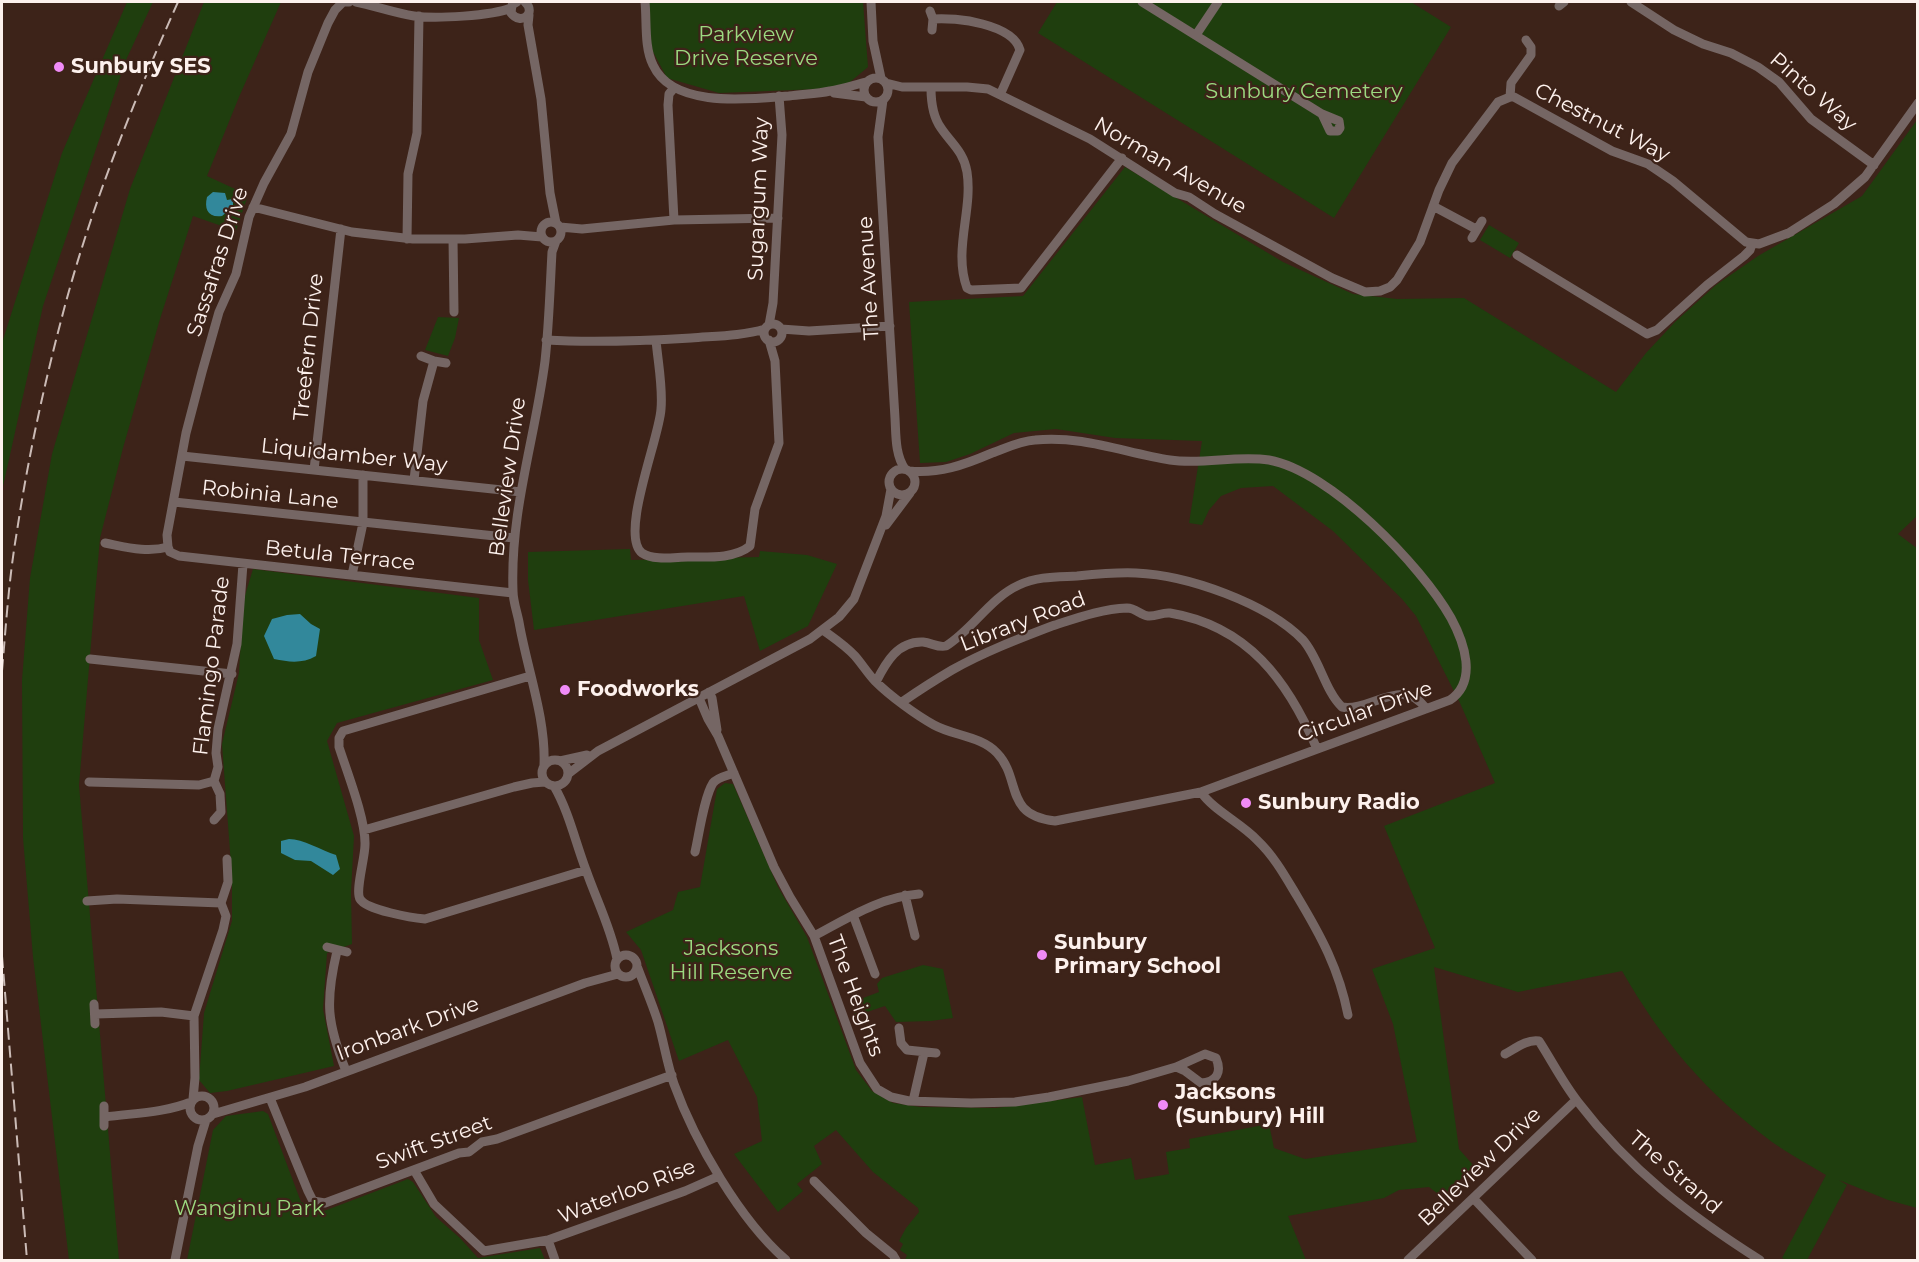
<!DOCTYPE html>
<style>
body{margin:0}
#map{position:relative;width:1919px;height:1262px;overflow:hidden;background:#3d2319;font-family:Montserrat,sans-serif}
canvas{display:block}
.frame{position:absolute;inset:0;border:3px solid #fdf1ed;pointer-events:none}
</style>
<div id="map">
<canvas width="1919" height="1262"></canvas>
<div class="frame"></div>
</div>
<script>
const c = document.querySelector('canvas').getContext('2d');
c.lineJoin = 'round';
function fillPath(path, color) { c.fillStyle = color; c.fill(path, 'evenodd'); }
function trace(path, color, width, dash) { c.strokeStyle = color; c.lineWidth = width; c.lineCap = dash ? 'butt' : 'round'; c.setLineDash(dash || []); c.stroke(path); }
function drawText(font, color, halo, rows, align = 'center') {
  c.font = font + ' Montserrat,sans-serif'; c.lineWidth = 4.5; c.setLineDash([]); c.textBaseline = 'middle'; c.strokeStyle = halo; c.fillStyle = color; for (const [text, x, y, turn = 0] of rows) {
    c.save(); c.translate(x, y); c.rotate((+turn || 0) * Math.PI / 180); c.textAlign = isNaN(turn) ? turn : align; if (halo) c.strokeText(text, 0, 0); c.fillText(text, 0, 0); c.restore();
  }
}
fillPath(new Path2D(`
 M 127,2 L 153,2 L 126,60 L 43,306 L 2,491 L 2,343 L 62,153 Z
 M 204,2 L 281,2 L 239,97 L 207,176 L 248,195 L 236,231 L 193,216 L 160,319 L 123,448 L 100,538 L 79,785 L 119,1260 L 69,1260 L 33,957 L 23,838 L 22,680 L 30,578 L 52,454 L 130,189 Z
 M 644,2 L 863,2 L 868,67 L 843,88 L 719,93 L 667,78 L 651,48 Z
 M 1057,2 L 1411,2 L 1451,27 L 1334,218 L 1038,33 Z
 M 1917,120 L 1918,515 L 1898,534 L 1918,549 L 1917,1208 L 1888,1200 L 1839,1180 L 1847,1185 L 1807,1260 L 1787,1260 L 1782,1258 L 1826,1175 C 1808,1164 1789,1154 1772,1142 C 1705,1092 1663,1042 1622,971 L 1518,992 L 1434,967 L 1459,1149 L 1474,1166 L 1442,1197 L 1429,1187 L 1399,1190 L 1384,1198 L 1288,1216 L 1306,1260 L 905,1260 L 907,1255 L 900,1250 L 903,1244 L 899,1241 L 906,1228 L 919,1212 L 918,1208 L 873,1172 L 836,1130 L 814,1146 L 822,1164 L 797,1184 L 803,1191 L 778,1212 L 734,1154 L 762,1141 L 757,1097 L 728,1040 L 679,1061 L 641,950 L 626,932 L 673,910 L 678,892 L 700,887 L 717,789 L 725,783 L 733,784 L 778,887 L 807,937 L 856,1070 L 872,1091 L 893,1103 L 920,1107 L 996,1108 L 1082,1097 L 1095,1165 L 1131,1158 L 1135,1180 L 1169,1174 L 1166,1152 L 1190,1148 L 1189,1139 L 1269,1124 L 1274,1148 L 1305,1159 L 1417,1142 L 1393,1024 L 1372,969 L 1435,948 L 1384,826 L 1495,783 L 1460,703 L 1416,616 L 1402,599 L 1333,531 L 1273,486 L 1241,488 L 1221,496 L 1209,510 L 1202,525 L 1189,523 L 1202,441 L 1115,438 L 1056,429 L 1014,433 L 970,454 L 946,462 L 920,463 L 909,302 L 1023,296 L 1125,167 L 1283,262 L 1353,294 L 1397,299 L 1464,298 L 1616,392 L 1646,353 L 1675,322 L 1716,285 L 1758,256 L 1862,196 Z
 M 1489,225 L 1519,243 L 1510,258 L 1480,240 Z
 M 438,317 L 459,318 L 455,338 L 448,356 L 425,350 Z
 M 630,549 L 631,560 L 759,557 L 760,551 L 807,555 L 837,564 L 808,626 L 760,651 L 744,596 L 534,630 L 528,580 L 528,552 Z
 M 253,569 L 479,598 L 479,640 L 493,680 L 337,723 L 327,741 L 354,836 L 351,892 L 352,944 L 327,953 L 323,1009 L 334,1066 L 227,1091 L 210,1093 L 199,1080 L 204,1013 L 232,921 L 232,878 L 222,744 L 239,673 L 243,602 Z
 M 923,965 L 943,969 L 953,1018 L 931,1021 L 896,1022 L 885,1006 L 855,1016 L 850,1003 L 879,992 L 877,984 L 882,978 Z
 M 263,1111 L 268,1114 L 301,1202 L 324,1211 L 408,1179 L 413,1182 L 436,1217 L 460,1238 L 478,1258 L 540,1248 L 545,1260 L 187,1260 L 213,1130 L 226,1116 Z`), '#1f3e0e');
fillPath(new Path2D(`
 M 213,192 L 225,193 L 227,200 L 233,199 L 233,207 L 222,216 C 208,218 204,209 207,197 Z
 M 300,614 L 311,624 L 320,629 L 316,656 C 302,664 289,662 274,659 L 264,636 L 272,619 L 287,615 Z
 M 289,839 C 303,839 321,850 336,855 L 340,869 L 333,875 L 311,861 L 295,860 L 281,853 L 281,841 Z`), '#32889b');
trace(new Path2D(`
 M 356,2 C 375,6 395,13 414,16 C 435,19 492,16 511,8
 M 517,2 L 512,5 L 511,13 C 521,26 537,13 525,2
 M 645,2 C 647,22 644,47 653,65 C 673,109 750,99 789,96 C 802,94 817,94 830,91 C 842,89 854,85 866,82
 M 871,2 L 873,41 L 881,78
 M 1142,2 L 1322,114 L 1339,121 L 1340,128 L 1338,131 L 1330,131 L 1322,114
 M 1631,2 L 1674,30 L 1703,44 L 1731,53 L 1758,67 L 1779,82 L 1811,119 L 1874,165
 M 1559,6 L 1564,2
 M 930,11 L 933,19 L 932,30
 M 529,15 L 528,25 L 541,99 L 550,193 L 556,223
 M 933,19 C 956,17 1013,24 1020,50 L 1000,95
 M 1196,35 L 1218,2
 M864 90a12 12 0 1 1 24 0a12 12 0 1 1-24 0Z
 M 886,83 L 902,87 L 967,87 L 988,89 L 1090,139 L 1175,193 L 1189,197 L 1215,214 L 1332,278 L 1365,292 L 1380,291 L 1390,287 L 1397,280 L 1420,242 L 1439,190 L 1452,163 L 1498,102 L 1510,97
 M 674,88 L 669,94 L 668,105 L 674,220
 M 931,88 C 931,101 933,117 941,128 C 951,143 964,152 967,172 C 973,210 953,250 967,288 L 971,290 L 1021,288 L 1122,158
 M 834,93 L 866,97
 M 1510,97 L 1514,97 L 1612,151 L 1648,164 L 1673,181 L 1746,242 L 1759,244 L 1791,232
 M 1510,97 L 1511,83 L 1531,55 L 1531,47 L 1526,40
 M 883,100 L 878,137 L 895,418 C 896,435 895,455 905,469
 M 1433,206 L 1476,229
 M 253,207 L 352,232 L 413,239 L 465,239 L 518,235 L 542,237
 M541 232a10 10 0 1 1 20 0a10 10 0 1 1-20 0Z
 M 560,227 L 582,229 L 674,220 L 778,218
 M 1787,234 L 1834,204 L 1865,177 L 1918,103
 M 1472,238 L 1482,221
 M 407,239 L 408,174 L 417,133 L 419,16
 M 453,239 L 454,312
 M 1517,255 L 1647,334 L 1657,330 L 1707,285 L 1744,256 L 1750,250 L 1752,244
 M764 333a9 9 0 1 1 18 0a9 9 0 1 1-18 0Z
 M 769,325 L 773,303 L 782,135 L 779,96
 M 781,329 L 809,331 L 890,326
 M 546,340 C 595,343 642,341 691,338 C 716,336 742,336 765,329
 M 656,340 C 658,363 663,387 661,409 C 660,436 619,535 642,553 C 654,561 675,557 688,557 C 708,557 734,559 750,546 L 755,509 L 779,443 L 775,361 L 769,340
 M 421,356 L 434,361 L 446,363
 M 182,456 L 521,492
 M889 482a13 13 0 1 1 26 0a13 13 0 1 1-26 0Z
 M 314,470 L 341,229
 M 414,480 L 423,401 L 434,361
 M 174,502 L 514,538
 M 886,525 L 910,493
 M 105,543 C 126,547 147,553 168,547
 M 168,547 L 167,535 L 186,433 L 202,372 L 219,312 L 236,274 L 249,217 L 264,183 L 291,134 L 308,72 L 328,23 L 335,10 L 343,2 L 349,2
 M 168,547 L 170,552 L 179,556 L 513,593
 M 352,575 L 363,523 L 363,475
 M 823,630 C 834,638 846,646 855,656 C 862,664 868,674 875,681 C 890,696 916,715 934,725 C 954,736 981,736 997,753 C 1022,779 1003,815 1055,821 L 1201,792 L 1450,700 C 1478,681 1464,642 1451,618 C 1421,565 1330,471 1269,460 C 1236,455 1203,465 1170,460 C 1125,453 1082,435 1035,440 C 1020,441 1006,448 992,453 C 964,465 939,474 909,471
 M 90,659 L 232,674
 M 530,676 L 343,731 L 339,738 L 339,747 C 347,772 366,820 365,845 C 365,858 355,891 360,899 C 366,910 413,918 425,919 L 586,870
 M 876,682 C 886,662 898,641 923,642 C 932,643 938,648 946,646 C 973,629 990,598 1019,585 C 1038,576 1057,577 1077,576 C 1097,574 1117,572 1136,573 C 1187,575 1267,603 1303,640 C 1319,658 1325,691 1342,707 C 1370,712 1404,675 1426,709
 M 709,692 L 712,698 L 717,730
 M 699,698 L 708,719 L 718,736 L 774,867 L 790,897 L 814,936 L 860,1063 L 877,1089 L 891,1097 L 909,1101 L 971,1103 L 1015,1102 L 1049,1097 L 1128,1081 L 1176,1067 L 1205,1054 L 1216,1058 C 1222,1072 1217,1082 1201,1083 L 1185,1071 L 1176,1067
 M 902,702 C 918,691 935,680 952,670 C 984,652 1018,639 1052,626 C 1077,618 1101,609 1127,608 C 1136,608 1140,615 1148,616 C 1156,617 1162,612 1170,613 C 1248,626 1288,681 1317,749
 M542 773a13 13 0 1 1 26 0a13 13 0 1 1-26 0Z
 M 560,761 L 587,755
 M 544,765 C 546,718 527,669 519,622 C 517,612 513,601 513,591 C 510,511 535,439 545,361 C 549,325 550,288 552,252 L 556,241
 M 568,774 L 598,751 L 810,639 L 839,617 L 854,599 L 886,516 L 891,489
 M 89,782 L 199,785 L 214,781
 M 554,786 C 569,812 575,841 586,870 C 596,899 611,928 617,959
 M 1201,792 C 1213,810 1241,823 1257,840 C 1274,856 1285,876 1297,896 C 1321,936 1339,969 1348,1015
 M 214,820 L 221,812 L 220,794 L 214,781 L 218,767 L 216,753 L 218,729 L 237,644 L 243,564
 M 364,830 L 514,787 L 532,783 L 545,782
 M 695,852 C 699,835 704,797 713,783 C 718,777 727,776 734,773
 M 905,895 L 915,936
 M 87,901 L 117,899 L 221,903
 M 221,903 L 228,882 L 227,859
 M 853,915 L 875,974
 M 814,936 C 848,918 880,897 919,894
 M 327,947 L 347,952
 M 337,951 C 325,1002 327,1023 346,1071
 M615 966a11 11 0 1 1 22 0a11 11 0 1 1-22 0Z
 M 637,966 C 644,985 652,1003 658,1022 C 664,1043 667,1064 674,1084 C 695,1142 740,1220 786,1260
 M 94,1004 L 95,1024
 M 96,1014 L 161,1012 L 194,1016
 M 899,1028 L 901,1043 L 907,1050 L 936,1053
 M 1505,1054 C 1516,1048 1527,1039 1539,1041 C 1552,1061 1563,1083 1578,1102 C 1630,1170 1689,1215 1760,1260
 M190 1108a12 12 0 1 1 24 0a12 12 0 1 1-24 0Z
 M 270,1098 L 308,1191 L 313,1201 L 325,1203 L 459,1153 L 469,1152 L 482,1142 L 497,1139 L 672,1075
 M 193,1099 L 195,1078 L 194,1016 L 223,930 L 226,916 L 221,903
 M 913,1101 L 924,1053
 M 104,1106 L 104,1126
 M 213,1114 L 305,1087 L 585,983 L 618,974
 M 105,1117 C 134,1113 164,1113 191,1102
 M 414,1170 L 434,1204 L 484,1251 L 548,1240 L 685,1191 L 719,1176
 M 814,1181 L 866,1233 L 893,1255 L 896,1260
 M 1474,1199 L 1532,1260
 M 548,1240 L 555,1260
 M 175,1260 L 198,1146 L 206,1120
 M 1408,1260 L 1576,1100`), '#756664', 9);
trace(new Path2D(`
 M 2,671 C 6,625 9,577 17,531 C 28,458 44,385 63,313 C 91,206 133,103 178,2
 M 2,956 L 27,1260`), '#cbbbb6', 2, [12, 6]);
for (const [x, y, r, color] of [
 [59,67,6,"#f08bf6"],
 [565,690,6,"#f08bf6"],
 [1246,803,6,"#f08bf6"],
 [1042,955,6,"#f08bf6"],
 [1163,1105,6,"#f08bf6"]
]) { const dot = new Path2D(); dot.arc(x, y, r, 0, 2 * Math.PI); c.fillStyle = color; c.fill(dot); trace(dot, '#3d2319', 2); }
drawText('21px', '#9cda80', '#3d2319', [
 ["Parkview",746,35],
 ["Drive Reserve",746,59],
 ["Sunbury Cemetery",1304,92],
 ["Jacksons",731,949],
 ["Hill Reserve",731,973],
 ["Wanginu Park",249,1209]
]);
drawText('bold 21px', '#fdf1ed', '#3d2319', [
 ["Sunbury SES",71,67],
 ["Foodworks",577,690],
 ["Sunbury Radio",1258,803],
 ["Sunbury",1054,943],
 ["Primary School",1054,967],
 ["Jacksons",1175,1093],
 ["(Sunbury) Hill",1175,1117]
], 'left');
drawText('21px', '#fdf1ed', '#3d2319', [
 ["Pinto Way",1813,92,41],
 ["Chestnut Way",1602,123,27],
 ["Norman Avenue",1170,166,30],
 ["Sugargum Way",759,199,-88],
 ["Sassafras Drive",218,262,-72],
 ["The Avenue",869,278,-93],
 ["Treefern Drive",309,347,-84],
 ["Liquidamber Way",354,456,6],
 ["Belleview Drive",508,477,-82],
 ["Robinia Lane",270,495,6],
 ["Betula Terrace",340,556,6],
 ["Library Road",1023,622,-21],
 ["Flamingo Parade",212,666,-83],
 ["Circular Drive",1365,712,-20],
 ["The Heights",855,996,70],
 ["Ironbark Drive",408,1029,-20],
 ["Swift Street",434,1143,-20],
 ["Belleview Drive",1480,1167,-44],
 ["The Strand",1675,1173,41],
 ["Waterloo Rise",627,1192,-21]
]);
</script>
